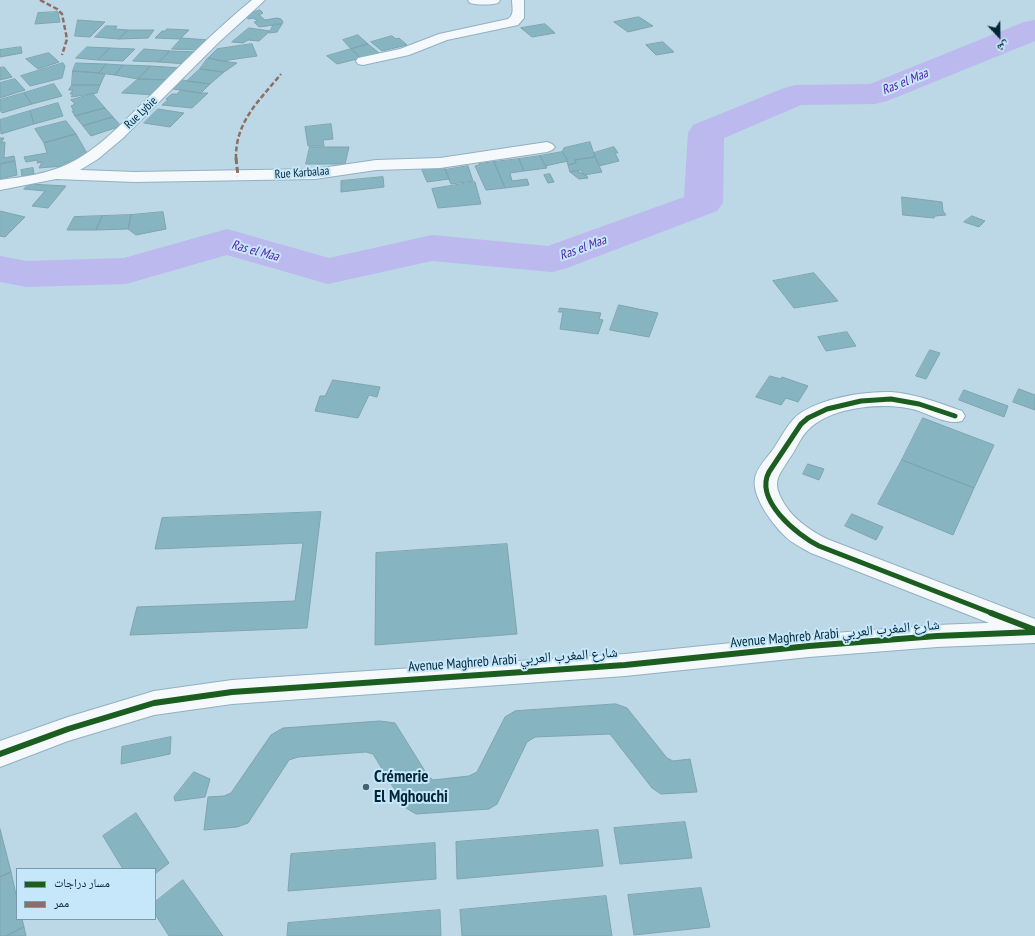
<!DOCTYPE html>
<meta charset="utf-8">
<style>
body{margin:0}
#map{position:relative;width:1035px;height:936px;overflow:hidden;background:#bcd7e6;font-family:"PT Sans Narrow","Noto Naskh Arabic",sans-serif}
canvas{display:block}
.legend{position:absolute;left:16px;top:868px;width:140px;height:52px;box-sizing:border-box;background:#c6e7fa;border:1px solid #779aac;margin:0;padding:5px 7px;list-style:none;font-size:12px;color:#002638}
.legend li{display:flex;align-items:center;gap:8px;height:20px}
.legend b{width:20px;border:1px solid #779aac}
.north{position:absolute;left:979px;top:16px;width:40px;height:40px;-webkit-text-stroke:3px #c6e7fa;paint-order:stroke;rotate:158deg;font-size:11px;font-weight:700;line-height:16px;text-align:center;color:#002638}
.north::after{content:'';display:block;margin:auto;width:14px;height:18px;background:#002638;clip-path:polygon(50% 0,100% 100%,50% 72%,0 100%)}
</style>
<div id="map">
<canvas width="1035" height="936"></canvas>
<ul class="legend">
<li><b style="height:5px;background:#1b5e20"></b>مسار دراجات</li>
<li><b style="height:5px;background:#8d6e63"></b>ممر</li>
</ul>
<div class="north">ش</div>
</div>
<script>
const c = document.querySelector('canvas').getContext('2d');
c.lineJoin = 'round';
function fillPath(path, color) { c.fillStyle = color; c.fill(path, 'evenodd'); }
function trace(path, color, width, dash) { c.strokeStyle = color; c.lineWidth = width; c.lineCap = dash ? 'butt' : 'round'; c.setLineDash(dash || []); c.stroke(path); }
function drawText(font, color, halo, rows, align = 'center') {
  c.font = font + ' "PT Sans Narrow","Noto Naskh Arabic",sans-serif'; c.lineWidth = 4; c.setLineDash([]); c.textBaseline = 'middle'; c.strokeStyle = halo; c.fillStyle = color; for (const [text, x, y, turn = 0] of rows) {
    c.save(); c.translate(x, y); c.rotate((+turn || 0) * Math.PI / 180); c.textAlign = isNaN(turn) ? turn : align; if (halo) c.strokeText(text, 0, 0); c.fillText(text, 0, 0); c.restore();
  }
}
fillPath(new Path2D(`
 M 1035,20 L 1035,41 L 887,101 L 875,104 L 801,105 L 724,138 L 723,203 L 717,211 L 567,268 L 552,272 L 432,261 L 328,284 L 227,255 L 126,284 L 27,287 L 0,282 L 0,256 L 27,261 L 124,258 L 227,229 L 329,258 L 432,235 L 548,246 L 684,197 L 688,133 L 693,125 L 784,88 L 796,85 L 870,84 L 1024,22 Z`), '#bbb9ee');
const building = new Path2D(`
 M 260,10 L 263,13 L 259,15 L 265,20 L 277,18 L 281,19 L 283,22 L 282,24 L 259,27 L 254,22 L 258,21 L 253,18 L 249,19 L 244,16 Z
 M 58,12 L 60,22 L 35,24 L 38,13 Z
 M 639,17 L 653,26 L 628,32 L 614,22 Z
 M 78,20 L 105,22 L 90,37 L 75,36 Z
 M 274,24 L 282,24 L 277,32 L 269,33 Z
 M 545,24 L 555,33 L 532,37 L 521,28 Z
 M 106,26 L 117,26 L 115,29 L 128,30 L 119,39 L 95,37 Z
 M 249,28 L 270,31 L 259,41 L 248,40 L 243,43 L 232,42 Z
 M 167,29 L 189,30 L 180,39 L 155,38 L 162,31 L 165,31 Z
 M 128,30 L 154,30 L 148,38 L 119,39 Z
 M 358,35 L 368,44 L 351,49 L 343,40 Z
 M 392,36 L 396,39 L 399,38 L 407,45 L 382,51 L 371,42 Z
 M 182,38 L 209,40 L 199,50 L 172,49 Z
 M 663,42 L 674,52 L 656,55 L 646,45 Z
 M 252,44 L 257,56 L 222,61 L 208,58 L 217,49 Z
 M 368,44 L 379,53 L 361,58 L 351,49 Z
 M 21,47 L 22,53 L 0,57 L 0,50 Z
 M 87,47 L 110,48 L 98,60 L 76,58 Z
 M 110,48 L 135,49 L 123,61 L 98,60 Z
 M 144,49 L 170,51 L 159,62 L 133,61 Z
 M 351,49 L 361,58 L 337,64 L 327,56 Z
 M 170,51 L 198,52 L 187,64 L 159,62 Z
 M 49,53 L 59,62 L 38,69 L 26,59 Z
 M 208,58 L 222,61 L 237,63 L 224,72 L 200,69 Z
 M 63,63 L 65,66 L 62,78 L 30,86 L 21,76 Z
 M 76,63 L 106,64 L 99,73 L 73,71 Z
 M 106,64 L 123,65 L 115,75 L 99,73 Z
 M 123,65 L 151,66 L 138,79 L 115,75 Z
 M 151,66 L 181,68 L 172,80 L 138,79 Z
 M 4,67 L 12,77 L 0,80 L 0,68 Z
 M 200,69 L 224,72 L 210,84 L 187,81 Z
 M 73,71 L 99,73 L 105,74 L 100,85 L 72,85 Z
 M 15,79 L 25,90 L 0,98 L 0,83 Z
 M 138,79 L 172,80 L 157,95 L 122,93 Z
 M 183,80 L 187,81 L 210,84 L 201,93 L 173,89 Z
 M 54,84 L 62,96 L 32,104 L 24,93 Z
 M 72,85 L 100,85 L 97,93 L 71,97 L 73,94 L 70,94 L 73,90 L 69,90 Z
 M 181,90 L 200,93 L 208,93 L 192,108 L 162,105 L 168,100 L 166,99 L 172,94 L 177,94 Z
 M 24,93 L 32,104 L 2,113 L 0,110 L 0,100 Z
 M 93,94 L 105,108 L 75,116 L 72,111 L 74,111 L 71,106 L 75,104 L 71,100 Z
 M 58,103 L 63,116 L 34,124 L 30,111 Z
 M 105,108 L 113,117 L 83,126 L 75,116 Z
 M 158,109 L 184,113 L 170,127 L 144,123 Z
 M 30,111 L 34,124 L 1,134 L 0,120 Z
 M 113,117 L 121,126 L 91,136 L 83,126 Z
 M 66,121 L 76,134 L 44,143 L 35,129 Z
 M 331,124 L 333,139 L 323,140 L 324,146 L 308,146 L 305,127 Z
 M 76,134 L 88,155 L 73,163 L 65,163 L 63,166 L 39,168 L 42,162 L 37,163 L 38,160 L 26,162 L 24,157 L 47,153 L 44,143 Z
 M 0,138 L 4,138 L 1,143 L 5,142 L 4,158 L 14,156 L 15,161 L 0,164 Z
 M 590,142 L 595,157 L 575,160 L 576,163 L 568,165 L 566,157 L 562,152 L 564,148 Z
 M 310,147 L 349,147 L 345,164 L 306,164 Z
 M 614,147 L 618,153 L 615,153 L 619,161 L 599,166 L 594,153 Z
 M 562,152 L 568,161 L 545,166 L 540,156 Z
 M 540,156 L 547,168 L 524,171 L 519,159 Z
 M 595,157 L 602,172 L 584,175 L 581,170 L 570,172 L 568,165 L 576,163 L 575,160 Z
 M 519,159 L 524,171 L 510,173 L 512,181 L 527,179 L 529,185 L 505,188 L 494,162 Z
 M 15,161 L 17,175 L 0,179 L 0,164 Z
 M 494,162 L 505,188 L 486,190 L 475,166 L 479,165 L 479,164 Z
 M 468,166 L 473,181 L 451,184 L 445,170 Z
 M 33,168 L 34,174 L 22,176 L 21,170 Z
 M 445,168 L 449,179 L 427,182 L 422,170 Z
 M 577,171 L 586,175 L 588,178 L 579,179 L 570,172 Z
 M 550,174 L 554,182 L 548,183 L 544,175 Z
 M 383,177 L 384,187 L 341,192 L 341,181 Z
 M 475,182 L 481,204 L 438,208 L 432,189 Z
 M 29,184 L 66,186 L 48,208 L 32,206 L 45,191 L 24,189 Z
 M 902,197 L 942,202 L 943,211 L 946,215 L 935,216 L 934,218 L 903,215 Z
 M 0,211 L 25,217 L 5,237 L 0,236 Z
 M 163,212 L 166,229 L 136,235 L 128,229 L 131,215 Z
 M 131,215 L 128,229 L 96,230 L 102,216 Z
 M 102,216 L 96,230 L 67,230 L 74,217 Z
 M 972,216 L 985,221 L 979,227 L 964,222 Z
 M 814,273 L 838,301 L 794,308 L 773,281 Z
 M 619,305 L 658,313 L 649,337 L 610,330 Z
 M 560,308 L 601,313 L 599,319 L 603,320 L 598,334 L 560,329 L 563,312 L 559,312 Z
 M 847,332 L 856,346 L 826,351 L 818,337 Z
 M 930,350 L 940,353 L 926,379 L 916,376 Z
 M 770,376 L 781,379 L 782,377 L 808,386 L 798,402 L 786,398 L 781,405 L 756,397 Z
 M 333,380 L 380,387 L 377,397 L 369,395 L 358,418 L 315,411 L 320,396 L 325,396 Z
 M 1019,389 L 1035,395 L 1035,410 L 1013,402 Z
 M 964,390 L 1008,406 L 1004,417 L 959,400 Z
 M 923,418 L 994,445 L 974,488 L 902,460 Z
 M 902,460 L 974,488 L 953,535 L 878,504 Z
 M 808,464 L 824,469 L 819,480 L 803,474 Z
 M 321,512 L 307,628 L 130,635 L 137,607 L 295,601 L 303,543 L 155,549 L 162,518 Z
 M 852,514 L 883,527 L 876,540 L 845,526 Z
 M 507,544 L 517,634 L 375,645 L 376,553 Z
 M 616,704 L 627,708 L 667,758 L 673,761 L 690,759 L 697,792 L 661,794 L 652,788 L 610,734 L 535,737 L 527,742 L 497,804 L 489,809 L 416,814 L 406,808 L 373,754 L 366,752 L 298,757 L 289,760 L 248,823 L 237,827 L 204,830 L 208,797 L 224,796 L 231,793 L 271,735 L 283,728 L 380,721 L 395,723 L 428,776 L 433,780 L 469,776 L 477,772 L 505,717 L 515,711 Z
 M 171,737 L 170,754 L 121,764 L 122,747 Z
 M 194,772 L 210,779 L 205,797 L 175,801 L 174,797 Z
 M 136,813 L 169,863 L 155,874 L 155,869 L 123,869 L 103,836 Z
 M 685,822 L 692,858 L 620,864 L 614,828 Z
 M 0,829 L 11,872 L 0,877 Z
 M 598,830 L 603,866 L 457,879 L 456,842 Z
 M 435,843 L 436,879 L 288,891 L 291,854 Z
 M 11,872 L 17,899 L 17,919 L 22,919 L 24,927 L 6,936 L 0,936 L 0,877 Z
 M 183,880 L 223,936 L 169,936 L 155,914 L 155,902 Z
 M 701,888 L 710,927 L 634,935 L 628,895 Z
 M 606,896 L 612,936 L 462,936 L 460,910 Z
 M 440,910 L 441,936 L 287,936 L 288,923 Z
 M 24,927 L 26,936 L 6,936 Z`);
fillPath(building, '#86b4c1');
trace(building, '#7fa4b0', 1);
const minor = new Path2D(`
 M 252,0 L 265,0 L 218,43 L 123,138 L 98,159 L 80,170 L 135,172 L 315,169 L 376,160 L 440,158 L 547,142 L 552,144 L 555,147 L 552,150 L 547,152 L 440,168 L 376,170 L 315,179 L 135,182 L 56,179 L 0,190 L 0,180 C 23,177 47,174 68,164 C 98,150 122,123 145,101 C 180,66 214,31 252,0 Z
 M 512,0 L 524,0 L 524,18 L 518,25 L 447,40 L 409,55 L 363,65 L 358,64 L 356,61 L 358,58 L 400,49 L 439,34 L 508,19 C 515,14 512,7 512,0 Z
 M 891,392 C 916,394 939,403 962,411 L 965,416 L 962,421 C 948,425 933,416 919,411 C 888,401 833,406 809,429 C 800,437 796,450 789,459 C 780,474 772,480 781,498 C 790,517 809,530 827,539 L 1035,619 L 1035,641 L 811,553 C 804,549 798,546 792,542 C 777,531 751,498 755,478 C 757,467 768,457 774,448 C 783,435 789,420 802,412 C 828,397 862,392 891,392 Z`);
const tertiary = new Path2D(`
 M 1035,621 L 1035,643 L 937,647 L 809,657 L 625,676 L 232,704 L 154,715 L 68,741 L 0,767 L 0,741 L 68,717 L 154,691 L 232,680 L 625,654 L 809,635 L 937,625 Z`);
const secondary = new Path2D(`
 M 468,0 L 500,0 L 498,3 C 490,5 478,5 470,3 Z`);
trace(minor, '#93b0c0', 2);
trace(tertiary, '#93b0c0', 2);
trace(secondary, '#93b0c0', 2);
fillPath(minor, '#f5f9fb');
fillPath(tertiary, '#f5f9fb');
fillPath(secondary, '#f5f9fb');
trace(new Path2D(`
 M 40,0 L 57,9 L 62,14 L 67,39 L 62,55
 M 236,159 C 235,122 259,101 281,74`), '#8d6e63', 2.5, [5, 2.5]);
trace(new Path2D(`
 M 236,158 L 238,176`), '#8d6e63', 3, [6, 3]);
trace(new Path2D(`
 M 955,416 L 919,404 L 891,399 L 861,401 L 827,409 L 808,418 L 801,424 L 769,472 C 754,500 797,535 819,546 L 994,614`), '#1b5e20', 5);
trace(new Path2D(`
 M 991,613 L 1035,630
 M 0,754 L 68,729 L 154,703 L 232,692 L 625,665 L 809,646 L 937,636 L 1035,632`), '#1b5e20', 6);
for (const [x, y, r, color] of [
 [366,787,4,"#426475"]
]) { const dot = new Path2D(); dot.arc(x, y, r, 0, 2 * Math.PI); c.fillStyle = color; c.fill(dot); trace(dot, '#c6e7fa', 1.5); }
drawText('12px', '#002638', '#c6e7fa', [
 ["Rue Lybie",141,113,-44],
 ["Rue Karbalaa",302,173,-4]
]);
drawText('italic 13px', '#5623a9', '#c6e7fa', [
 ["Ras el Maa",905,82,-22],
 ["Ras el Maa",583,248,-20],
 ["Ras el Maa",255,251,15]
]);
drawText('14px', '#002638', '#c6e7fa', [
 ["Avenue Maghreb Arabi شارع المغرب العربي",835,634,-5],
 ["Avenue Maghreb Arabi شارع المغرب العربي",513,660,-4]
]);
drawText('bold 17px', '#002638', '#c6e7fa', [
 ["Crémerie",374,777],
 ["El Mghouchi",374,797]
], 'left');
</script>
